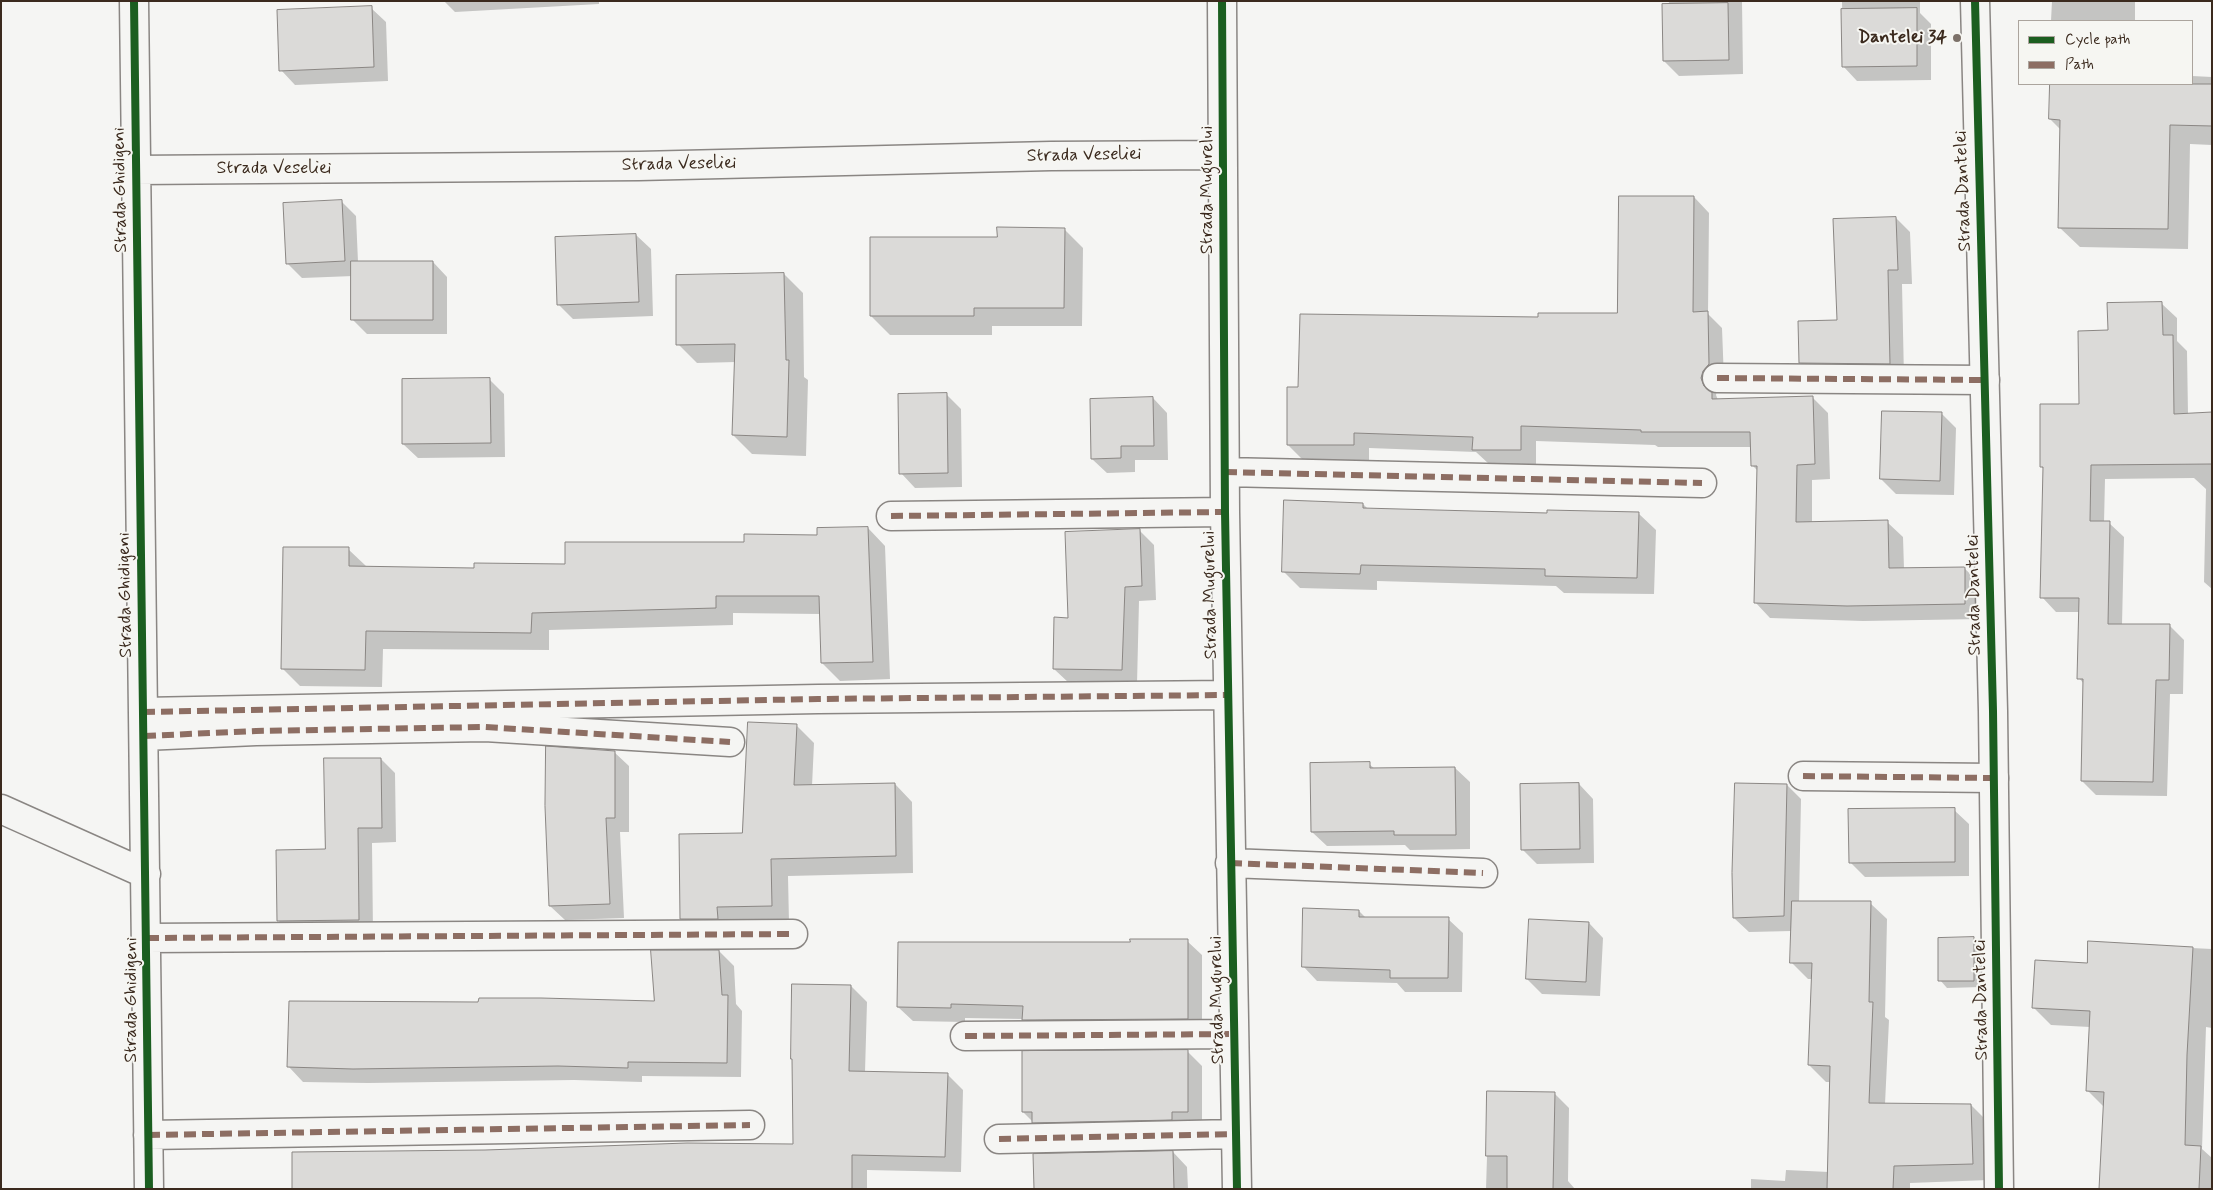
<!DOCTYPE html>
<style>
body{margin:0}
#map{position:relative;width:2213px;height:1190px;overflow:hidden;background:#f5f5f3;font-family:Mynerve,sans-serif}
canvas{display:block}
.frame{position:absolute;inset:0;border:2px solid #3b2a1e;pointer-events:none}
.legend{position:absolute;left:2018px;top:20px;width:175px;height:65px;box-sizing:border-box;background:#f6f6f2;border:1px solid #aba49d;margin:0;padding:6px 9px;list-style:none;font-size:15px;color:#3b2a1e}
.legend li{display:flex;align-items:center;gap:10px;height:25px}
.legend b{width:25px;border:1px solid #aba49d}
</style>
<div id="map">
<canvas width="2213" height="1190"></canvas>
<div class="frame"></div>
<ul class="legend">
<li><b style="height:6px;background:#1b5e20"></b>Cycle path</li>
<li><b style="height:6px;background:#8d6e63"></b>Path</li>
</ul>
</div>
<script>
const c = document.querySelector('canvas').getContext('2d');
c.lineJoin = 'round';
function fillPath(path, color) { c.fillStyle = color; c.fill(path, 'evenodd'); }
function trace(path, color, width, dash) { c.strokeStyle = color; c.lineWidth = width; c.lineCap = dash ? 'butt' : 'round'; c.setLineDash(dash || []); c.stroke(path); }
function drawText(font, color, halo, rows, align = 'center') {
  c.font = font + ' Mynerve,sans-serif'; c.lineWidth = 4; c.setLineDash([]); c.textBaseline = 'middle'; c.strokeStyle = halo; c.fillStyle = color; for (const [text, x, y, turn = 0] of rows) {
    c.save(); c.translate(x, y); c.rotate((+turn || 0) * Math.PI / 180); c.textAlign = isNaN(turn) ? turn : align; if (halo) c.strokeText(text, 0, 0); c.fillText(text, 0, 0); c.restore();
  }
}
fillPath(new Path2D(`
 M 444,1 L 599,1 L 599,4 L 455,12 Z
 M 1669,1 L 1742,1 L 1743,74 L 1679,76 L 1664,61 Z
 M 1842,1 L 1920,1 L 1920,13 L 1931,24 L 1931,80 L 1857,81 L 1843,66 Z
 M 2052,1 L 2135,1 L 2135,21 L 2051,21 Z
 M 371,8 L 386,22 L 388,81 L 295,85 L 281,70 Z
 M 2192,76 L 2212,77 L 2212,145 L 2190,144 L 2188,249 L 2080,247 L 2059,227 L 2061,130 L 2050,119 L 2051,84 L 2192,84 Z
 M 1694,197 L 1709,213 L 1708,314 L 1722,328 L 1724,380 L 1718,386 L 1716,395 L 1718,400 L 1813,398 L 1828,413 L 1830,479 L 1812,480 L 1812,523 L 1887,522 L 1903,537 L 1904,569 L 1964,568 L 1980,583 L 1980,619 L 1863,621 L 1770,618 L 1755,602 L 1758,471 L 1752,465 L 1752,447 L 1658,447 L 1655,445 L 1536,441 L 1536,465 L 1489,464 L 1476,452 L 1369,448 L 1369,460 L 1303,460 L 1288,445 L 1299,388 L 1539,319 L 1618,314 Z
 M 342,202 L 356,216 L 358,262 L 433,262 L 447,277 L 447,334 L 367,334 L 352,319 L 353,276 L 302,278 L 288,264 Z
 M 1896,218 L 1910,232 L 1912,284 L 1902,284 L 1904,378 L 1815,377 L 1800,362 L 1839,321 Z
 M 1064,229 L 1083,248 L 1082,326 L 992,326 L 992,335 L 890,335 L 871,316 L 999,238 Z
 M 636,235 L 651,249 L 653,316 L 573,319 L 559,305 Z
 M 784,274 L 803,293 L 804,377 L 808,380 L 806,456 L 752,454 L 733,435 L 736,362 L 697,363 L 678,344 Z
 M 2162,304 L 2177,318 L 2177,341 L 2187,351 L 2188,415 L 2212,414 L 2212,589 L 2204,582 L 2206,489 L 2194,478 L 2105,479 L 2104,523 L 2109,523 L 2124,537 L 2122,625 L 2169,625 L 2184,640 L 2183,694 L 2170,694 L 2167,796 L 2096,795 L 2082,781 L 2084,684 L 2079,678 L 2080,612 L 2056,612 L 2042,597 L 2044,470 L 2041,466 L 2081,405 L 2109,332 Z
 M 489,379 L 504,394 L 505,457 L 418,458 L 403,444 Z
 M 947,395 L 961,409 L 962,487 L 915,488 L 901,473 Z
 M 1153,398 L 1167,413 L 1168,460 L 1135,460 L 1135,472 L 1107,473 L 1092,459 Z
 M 1941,413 L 1956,428 L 1954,495 L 1896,494 L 1881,479 Z
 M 1363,504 L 1368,509 L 1548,514 L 1638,513 L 1656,530 L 1654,594 L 1564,593 L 1556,586 L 1377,581 L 1377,590 L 1300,588 L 1283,571 Z
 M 868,528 L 885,546 L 890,679 L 840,681 L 822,663 L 820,614 L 733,613 L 733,625 L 549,630 L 549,650 L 383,649 L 382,687 L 300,686 L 283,669 L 348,549 L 366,566 L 475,570 L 566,566 L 818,536 Z
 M 1139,530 L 1154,545 L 1156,600 L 1139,601 L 1137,684 L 1069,683 L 1054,669 L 1069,619 Z
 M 797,726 L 814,743 L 812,786 L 895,784 L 912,802 L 913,873 L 788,876 L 789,923 L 699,936 L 681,919 L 744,834 Z
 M 614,752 L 629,766 L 629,832 L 620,832 L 624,918 L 565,920 L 550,906 Z
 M 381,759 L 395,773 L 396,842 L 372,843 L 373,934 L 292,935 L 278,920 L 326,851 Z
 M 1369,764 L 1375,769 L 1455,768 L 1470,782 L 1470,849 L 1410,850 L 1405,845 L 1327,846 L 1312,832 Z
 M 1579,784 L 1593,799 L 1594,863 L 1537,864 L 1522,849 Z
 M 1787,785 L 1801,799 L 1799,902 L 1870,903 L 1887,919 L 1885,1017 L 1889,1020 L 1885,1104 L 1971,1105 L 1988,1122 L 1989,1180 L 1910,1183 L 1910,1189 L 1751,1189 L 1751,1179 L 1785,1181 L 1786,1170 L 1829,1172 L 1831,1082 L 1826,1082 L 1809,1065 L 1813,979 L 1808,979 L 1792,963 L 1792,931 L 1749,932 L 1734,918 Z
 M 1954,810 L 1969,824 L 1969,876 L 1865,877 L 1850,862 Z
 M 1359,911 L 1367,919 L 1448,919 L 1463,933 L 1462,992 L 1405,992 L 1397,983 L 1317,981 L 1303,966 Z
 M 1589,923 L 1603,938 L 1600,996 L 1542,994 L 1527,979 Z
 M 1973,938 L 1980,945 L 1981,987 L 1947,988 L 1940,980 Z
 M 1187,941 L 1202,955 L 1202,1033 L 1038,1034 L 1024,1019 L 965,1018 L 965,1022 L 913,1021 L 898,1007 L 1132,944 Z
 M 2090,943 L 2212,949 L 2212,1028 L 2206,1027 L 2202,1149 L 2212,1158 L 2212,1189 L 2101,1189 L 2104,1107 L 2088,1091 L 2090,1027 L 2051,1025 L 2034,1008 L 2088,964 Z
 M 719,951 L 734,966 L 736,1004 L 742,1011 L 741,1077 L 642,1076 L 642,1082 L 574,1080 L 368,1083 L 303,1082 L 289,1067 L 656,1003 Z
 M 851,986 L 867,1002 L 865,1072 L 947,1074 L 963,1090 L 961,1172 L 867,1170 L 867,1189 L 293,1189 L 485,1151 L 794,1145 Z
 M 1187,1051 L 1202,1066 L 1202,1126 L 1048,1137 L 1023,1112 Z
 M 1489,1092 L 1554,1093 L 1569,1108 L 1568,1181 L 1575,1189 L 1486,1189 Z
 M 1173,1152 L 1187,1167 L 1188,1189 L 1035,1189 Z`), '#0003');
const building = new Path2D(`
 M 1728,3 L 1729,60 L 1663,61 L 1662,4 Z
 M 372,6 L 374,67 L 279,71 L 277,10 Z
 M 1917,8 L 1917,66 L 1842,67 L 1841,9 Z
 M 2050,84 L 2212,84 L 2212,126 L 2170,125 L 2168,229 L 2058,228 L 2060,120 L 2049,119 Z
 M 1619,196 L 1694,196 L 1693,312 L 1708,311 L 1709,364 L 1703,371 L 1701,378 L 1704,386 L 1712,392 L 1712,399 L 1813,396 L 1815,464 L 1797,465 L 1796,522 L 1888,520 L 1889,568 L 1965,567 L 1965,604 L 1847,606 L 1754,603 L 1757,466 L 1751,466 L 1750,432 L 1641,432 L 1641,430 L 1521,426 L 1521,450 L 1472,450 L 1473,437 L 1354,433 L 1354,445 L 1287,445 L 1287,387 L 1298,387 L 1300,314 L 1538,317 L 1538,313 L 1617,313 Z
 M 342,200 L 345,261 L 286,264 L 283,203 Z
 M 1896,217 L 1898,270 L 1888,270 L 1890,364 L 1799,363 L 1798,321 L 1837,320 L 1833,219 Z
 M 997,227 L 1065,228 L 1064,308 L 974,308 L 974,316 L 870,316 L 870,237 L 997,237 Z
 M 636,234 L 639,302 L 557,305 L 555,237 Z
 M 351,261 L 433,261 L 433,320 L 351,320 Z
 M 784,273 L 786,360 L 789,360 L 787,437 L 732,435 L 735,344 L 676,345 L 676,275 Z
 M 2162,302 L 2163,335 L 2173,335 L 2174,414 L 2212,412 L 2212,464 L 2091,465 L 2090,521 L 2110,521 L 2108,624 L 2170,624 L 2169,680 L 2156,680 L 2153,782 L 2081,781 L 2083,679 L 2077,679 L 2079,598 L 2040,598 L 2043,467 L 2040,467 L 2040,404 L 2079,404 L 2078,331 L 2108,330 L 2107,303 Z
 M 490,378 L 491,443 L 402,444 L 402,379 Z
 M 947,393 L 948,473 L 899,474 L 898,394 Z
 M 1153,397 L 1154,446 L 1121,446 L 1121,458 L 1091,459 L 1090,399 Z
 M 1882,411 L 1942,412 L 1940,481 L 1880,479 Z
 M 1284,500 L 1363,503 L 1363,508 L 1547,513 L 1547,510 L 1639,512 L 1637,578 L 1545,576 L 1545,569 L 1361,565 L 1360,574 L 1282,572 Z
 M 868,527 L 873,662 L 821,663 L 819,596 L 716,596 L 716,608 L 532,613 L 531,633 L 366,631 L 365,670 L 281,669 L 283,547 L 349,547 L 349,566 L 474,568 L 474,563 L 565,564 L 565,542 L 744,542 L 744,534 L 817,535 L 817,528 Z
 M 1140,529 L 1142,586 L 1125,587 L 1122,670 L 1053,669 L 1054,617 L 1068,618 L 1065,532 Z
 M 748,722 L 797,724 L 794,785 L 895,783 L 896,856 L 771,859 L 772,906 L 717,907 L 718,919 L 680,919 L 679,834 L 742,833 Z
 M 546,746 L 615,751 L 615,818 L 606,818 L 610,904 L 549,906 L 545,806 Z
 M 324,758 L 381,758 L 382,828 L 358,828 L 359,920 L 277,921 L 276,850 L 325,849 Z
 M 1370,762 L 1370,768 L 1455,767 L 1456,835 L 1394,835 L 1394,831 L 1311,832 L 1310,763 Z
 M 1579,783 L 1580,849 L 1521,850 L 1520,784 Z
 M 1735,783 L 1787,784 L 1784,916 L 1733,918 L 1732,873 Z
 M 1955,808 L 1955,862 L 1849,863 L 1848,809 Z
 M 1792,901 L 1871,901 L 1869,1002 L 1873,1002 L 1869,1103 L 1971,1104 L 1973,1164 L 1894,1166 L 1893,1189 L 1827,1189 L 1830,1066 L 1808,1065 L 1812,963 L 1790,963 Z
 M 1303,908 L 1359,910 L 1359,917 L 1449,917 L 1448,978 L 1390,978 L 1390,970 L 1302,967 Z
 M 1529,919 L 1589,922 L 1586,982 L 1526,979 Z
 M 1974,937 L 1974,981 L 1938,981 L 1938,938 Z
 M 1130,939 L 1188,939 L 1188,1019 L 1022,1020 L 1023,1006 L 951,1004 L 951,1008 L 897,1007 L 898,942 L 1130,942 Z
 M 2088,941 L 2193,947 L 2187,1055 L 2185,1145 L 2201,1146 L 2199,1189 L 2099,1189 L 2104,1092 L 2086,1091 L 2090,1011 L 2032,1008 L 2035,960 L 2087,963 Z
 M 651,950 L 719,950 L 722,995 L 728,995 L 727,1063 L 628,1062 L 628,1068 L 558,1066 L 353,1069 L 287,1067 L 289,1001 L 478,1002 L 479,998 L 541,998 L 654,1001 Z
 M 792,984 L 851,985 L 849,1071 L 948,1073 L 945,1157 L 852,1155 L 852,1189 L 292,1189 L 292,1152 L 485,1150 L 687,1143 L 793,1144 L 792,1059 L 791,1059 Z
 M 1188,1050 L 1188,1112 L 1172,1112 L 1172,1120 L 1032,1123 L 1032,1112 L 1022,1112 L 1022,1051 Z
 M 1487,1091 L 1555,1092 L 1553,1189 L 1507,1189 L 1507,1156 L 1486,1156 Z
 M 1173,1151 L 1174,1189 L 1034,1189 L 1033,1154 Z`);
fillPath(building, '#dbdad8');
trace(building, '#8a8683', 1);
const street = new Path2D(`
 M 134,1 L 149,1189
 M 1222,1 L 1225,512 L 1237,1189
 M 135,170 L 639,166 L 1051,156 L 1222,155
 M 1717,378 L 1985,380
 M 1225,472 L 1702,483
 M 891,516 L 1225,512
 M 143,712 L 818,699 L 1228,695
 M 144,736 L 256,731 L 485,727 L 730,742
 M 1803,776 L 1994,778
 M 1,809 L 146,874
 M 1230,863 L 1483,873
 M 147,938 L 793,934
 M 965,1036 L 1234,1034
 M 148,1135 L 750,1125
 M 999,1139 L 1236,1134`);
const secondary = new Path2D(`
 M 1975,1 L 1993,711 L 1999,1189`);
trace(street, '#8a8683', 31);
trace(secondary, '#8a8683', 31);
trace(street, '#f5f5f3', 28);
trace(secondary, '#f5f5f3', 28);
trace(new Path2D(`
 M 1717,378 L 1985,380
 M 1225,472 L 1702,483
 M 891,516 L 1225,512
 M 143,712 L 818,699 L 1228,695
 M 144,736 L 256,731 L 485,727 L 730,742
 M 1803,776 L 1994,778
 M 1230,863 L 1483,873
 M 147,938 L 793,934
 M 965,1036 L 1234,1034
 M 148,1135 L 750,1125
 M 999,1139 L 1236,1134`), '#8d6e63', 6, [12, 6]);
trace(new Path2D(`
 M 134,1 L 149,1189
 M 1222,1 L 1225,512 L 1237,1189
 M 1975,1 L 1993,711 L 1999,1189`), '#1b5e20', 8);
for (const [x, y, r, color] of [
 [1957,38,5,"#7c7169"]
]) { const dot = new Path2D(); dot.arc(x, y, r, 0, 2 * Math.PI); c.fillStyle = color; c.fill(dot); trace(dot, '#f6f6f2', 2); }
drawText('bold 18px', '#3b2a1e', '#f6f6f2', [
 ["Dantelei 34",1947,38]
], 'right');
drawText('18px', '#3b2a1e', '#f6f6f2', [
 ["Strada Veseliei",1084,156,-1],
 ["Strada Veseliei",679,165,-1],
 ["Strada Veseliei",274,169],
 ["Strada Ghidigeni",121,190,-91],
 ["Strada Mugurelui",1208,190,-90],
 ["Strada Dantelei",1964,191,-92],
 ["Strada Ghidigeni",126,595,-91],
 ["Strada Mugurelui",1211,595,-91],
 ["Strada Dantelei",1975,595,-91],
 ["Strada Ghidigeni",132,1000,-90],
 ["Strada Mugurelui",1218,1000,-91],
 ["Strada Dantelei",1982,1000,-91]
]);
</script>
